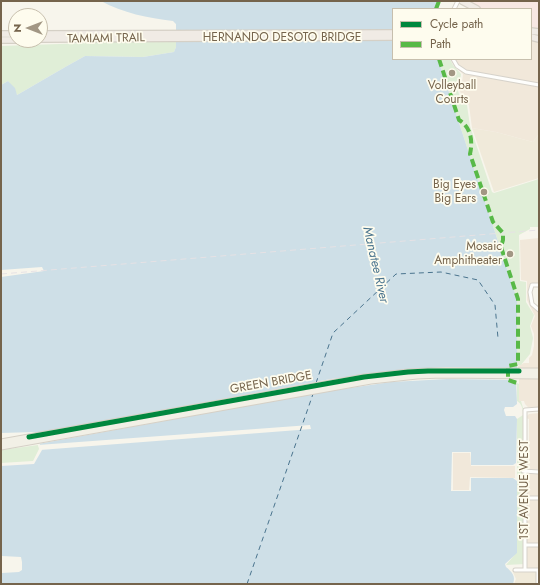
<!DOCTYPE html>
<style>
body{margin:0}
#map{position:relative;width:540px;height:585px;overflow:hidden;background:#f7f5ec;font-family:Jost,sans-serif}
canvas{display:block}
.frame{position:absolute;inset:0;border:2px solid #75644c;pointer-events:none}
.legend{position:absolute;left:392px;top:8px;width:140px;height:52px;box-sizing:border-box;background:#fefcee;border:1px solid #c7bfad;margin:0;padding:5px 7px;list-style:none;font-size:12px;color:#75644c}
.legend li{display:flex;align-items:center;gap:8px;height:20px}
.legend b{width:20px;border:1px solid #c7bfad}
.north{position:absolute;left:8px;top:8px;width:40px;height:40px;box-sizing:border-box;background:#fefcee;border:1px solid #c7bfad;border-radius:50%;rotate:270deg;font-size:11px;font-weight:700;line-height:16px;text-align:center;color:#75644c}
.north::after{content:'';display:block;margin:auto;width:14px;height:18px;background:#a29784;clip-path:polygon(50% 0,100% 100%,50% 72%,0 100%)}
</style>
<div id="map">
<canvas width="540" height="585"></canvas>
<div class="frame"></div>
<ul class="legend">
<li><b style="height:5px;background:#00873e"></b>Cycle path</li>
<li><b style="height:5px;background:#58b947"></b>Path</li>
</ul>
<div class="north">N</div>
</div>
<script>
const c = document.querySelector('canvas').getContext('2d');
c.lineJoin = 'round';
function fillPath(path, color) { c.fillStyle = color; c.fill(path, 'evenodd'); }
function trace(path, color, width, dash) { c.strokeStyle = color; c.lineWidth = width; c.lineCap = dash ? 'butt' : 'round'; c.setLineDash(dash || []); c.stroke(path); }
function drawText(font, color, halo, rows, align = 'center') {
  c.font = font + ' Jost,sans-serif'; c.lineWidth = 3.5; c.setLineDash([]); c.textBaseline = 'middle'; c.strokeStyle = halo; c.fillStyle = color; for (const [text, x, y, turn = 0] of rows) {
    c.save(); c.translate(x, y); c.rotate((+turn || 0) * Math.PI / 180); c.textAlign = isNaN(turn) ? turn : align; if (halo) c.strokeText(text, 0, 0); c.fillText(text, 0, 0); c.restore();
  }
}
fillPath(new Path2D(`
 M 472,128 L 496,132 L 533,142 L 539,134 L 539,178 L 494,192 Z
 M 512,570 L 536,572 L 536,584 L 514,584 L 516,579 Z`), '#f0eada');
fillPath(new Path2D(`
 M 531,39 L 539,41 L 539,84 L 467,70 L 458,65 L 454,59 L 531,59 Z
 M 456,68 L 466,73 L 539,87 L 539,134 L 533,142 L 496,132 L 472,128 L 469,105 L 462,97 L 458,85 L 462,83 L 463,74 Z
 M 539,238 L 539,283 L 531,284 L 529,292 L 530,305 L 534,309 L 539,312 L 539,370 L 518,368 L 518,366 L 524,363 L 529,363 L 529,358 L 532,355 L 534,346 L 534,334 L 531,326 L 535,316 L 527,300 L 527,281 L 521,280 L 520,240 Z
 M 519,378 L 539,378 L 539,407 L 528,407 L 525,404 L 524,401 L 519,401 Z
 M 539,413 L 539,469 L 528,470 L 526,468 L 526,464 L 529,463 L 529,445 L 526,445 L 526,442 L 529,441 L 529,419 L 526,418 L 527,416 L 529,414 Z
 M 453,453 L 470,453 L 471,466 L 515,466 L 515,478 L 470,477 L 469,490 L 453,490 Z
 M 527,473 L 539,473 L 539,497 L 527,497 Z
 M 527,500 L 539,500 L 539,543 L 527,543 Z
 M 527,546 L 539,546 L 539,569 L 527,569 Z`), '#f1e8da');
fillPath(new Path2D(`
 M 466,1 L 539,1 L 539,29 L 531,29 L 531,9 L 479,9 Z`), '#f8e8e3');
fillPath(new Path2D(`
 M 176,40 L 176,47 L 174,52 L 143,57 L 85,56 L 67,66 L 17,95 L 8,81 L 1,85 L 1,46 Z
 M 438,59 L 450,59 L 453,65 L 461,74 L 460,82 L 456,85 L 460,97 L 467,105 L 470,126 L 492,192 L 494,193 L 539,179 L 539,227 L 530,227 L 530,229 L 519,235 L 520,281 L 526,282 L 526,302 L 534,315 L 530,326 L 533,338 L 530,354 L 521,365 L 516,365 L 515,382 L 519,384 L 519,401 L 521,401 L 524,411 L 525,564 L 506,565 L 517,552 L 517,419 L 523,415 C 523,409 522,404 517,401 L 517,385 L 508,383 L 517,363 L 517,299 Z
 M 38,445 L 39,449 L 33,461 L 1,463 L 1,450 Z`), '#e0eed7');
fillPath(new Path2D(`
 M 101,1 L 438,1 L 435,9 L 393,9 L 393,59 L 438,59 L 517,299 L 517,368 L 513,379 L 516,380 L 517,404 L 513,407 L 505,407 L 504,410 L 506,416 L 515,416 L 517,419 L 516,463 L 513,465 L 471,465 L 471,452 L 452,452 L 451,491 L 471,491 L 471,478 L 513,478 L 517,481 L 517,553 L 505,564 L 506,567 C 512,572 516,576 513,584 L 1,584 L 1,466 L 34,464 L 42,450 L 35,432 L 1,433 L 1,277 L 44,271 L 42,267 L 1,270 L 1,85 L 8,81 L 15,88 L 17,95 L 67,66 L 85,56 L 143,57 L 174,52 L 176,47 L 176,24 L 173,21 C 148,18 123,13 101,1 Z`), '#cedfe7');
fillPath(new Path2D(`
 M 446,367 L 518,368 L 518,380 L 447,379 L 391,382 L 323,392 L 38,444 L 34,434 L 31,434 L 331,379 L 401,370 Z
 M 310,425 L 311,429 L 40,450 L 38,445 Z
 M 2,556 L 21,557 L 22,562 L 22,570 L 19,572 L 2,573 Z`), '#f7f5ec');
trace(new Path2D(`
 M 316,383 L 333,333 L 396,274 L 441,272 L 478,280 L 495,305 L 498,338
 M 247,584 L 313,394`), '#4a748e', 1, [5, 4]);
const street = new Path2D(`
 M 454,9 L 458,1
 M 453,59 L 457,66 L 466,72 L 539,85
 M 539,285 L 532,285 L 530,292 L 532,304 L 539,310
 M 523,471 L 539,472
 M 525,498 L 539,498
 M 525,545 L 539,545
 M 515,570 L 539,570
 M 525,570 L 525,410 L 539,409
 M 538,570 L 538,584`);
const primary = new Path2D(`
 M 1,442 L 364,377 L 408,372 L 428,371 L 539,371
 M 1,447 L 371,381 L 417,376 L 442,375 L 539,376`);
const highway = new Path2D(`
 M 462,1 L 477,9
 M 531,31 L 539,32
 M 1,34 L 16,34
 M 40,34 L 393,33
 M 531,37 L 539,39
 M 40,39 L 393,37
 M 1,40 L 16,40`);
trace(street, '#d6d2ca', 5);
trace(primary, '#d5d0c6', 7);
trace(highway, '#d5d0c6', 8);
trace(street, '#fefefc', 3);
trace(primary, '#f2f0e6', 5);
trace(highway, '#f0ebe5', 5.5);
trace(new Path2D(`
 M 1,274 L 539,230`), '#e6e2e5', 1, [6, 4]);
trace(new Path2D(`
 M 436,9 L 439,1
 M 439,59 L 459,120 C 471,127 473,141 470,154 L 493,222 L 503,233 L 503,240 L 501,247 L 518,299 L 518,364 L 508,366 L 508,380 L 517,383`), '#58b947', 4, [8, 4]);
trace(new Path2D(`
 M 29,437 L 364,377 L 408,372 L 428,371 L 519,371`), '#00873e', 5);
for (const [x, y, r, color] of [
 [452,73,4,"#a29784"],
 [484,192,4,"#a29784"],
 [510,254,4,"#a29784"]
]) { const dot = new Path2D(); dot.arc(x, y, r, 0, 2 * Math.PI); c.fillStyle = color; c.fill(dot); trace(dot, '#fefcee', 1.5); }
drawText('12px', '#75644c', '#fefcee', [
 ["HERNANDO DESOTO BRIDGE",282,38],
 ["TAMIAMI TRAIL",106,39,-1],
 ["GREEN BRIDGE",271,383,-10],
 ["1ST AVENUE WEST",525,490,-90]
]);
drawText('12px', '#75644c', '#fefcee', [
 ["Volleyball",452,86,"center"],
 ["Courts",452,100,"center"],
 ["Big Eyes",476,185],
 ["Big Ears",476,199],
 ["Mosaic",502,247],
 ["Amphitheater",502,261]
], 'right');
drawText('italic 13px', '#4a748e', '#fefcee', [
 ["Manatee River",375,265,77]
]);
</script>
